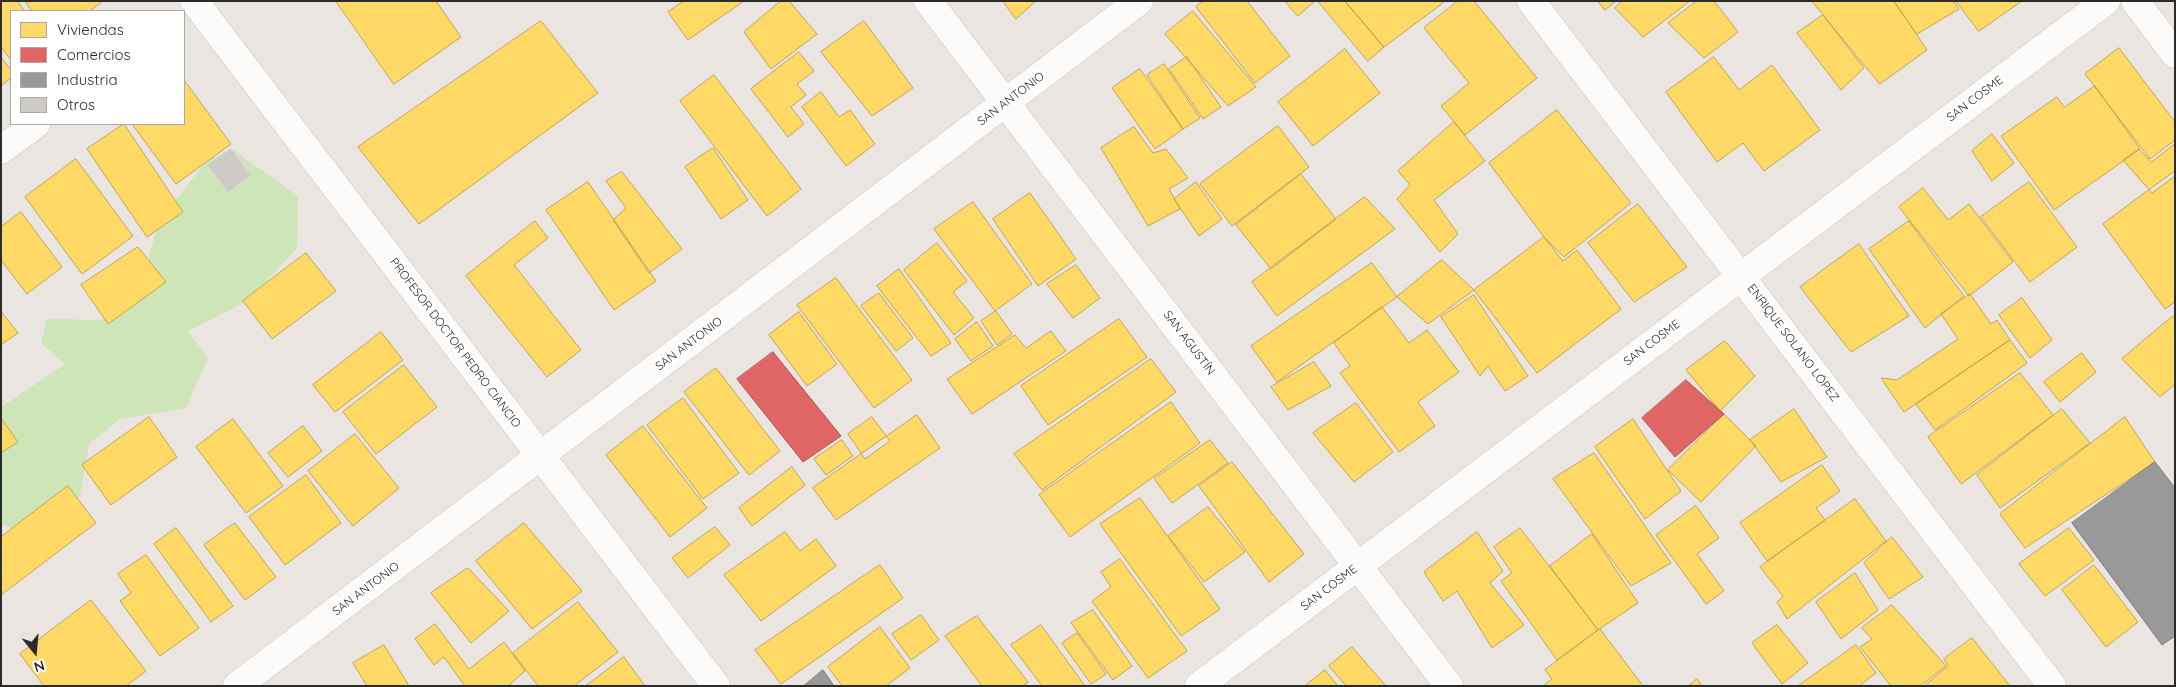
<!DOCTYPE html>
<meta charset="utf-8">
<style>
body{margin:0}
#map{position:relative;width:2176px;height:687px;overflow:hidden;background:#eae5e0;font-family:Quicksand,sans-serif}
canvas{display:block}
.frame{position:absolute;inset:0;border:2px solid #2b2b2b;pointer-events:none}
.legend{position:absolute;left:10px;top:10px;width:175px;height:115px;box-sizing:border-box;background:#fff;border:1px solid #aaa;margin:0;padding:6px 9px;list-style:none;font-size:15px;color:#2b2b2b}
.legend li{display:flex;align-items:center;gap:10px;height:25px}
.legend b{width:25px;border:1px solid #aaa}
.north{position:absolute;left:10px;top:627px;width:50px;height:50px;-webkit-text-stroke:4px #fff;paint-order:stroke;rotate:163deg;font-size:14px;font-weight:700;line-height:20px;text-align:center;color:#2b2b2b}
.north::after{content:'';display:block;margin:auto;width:18px;height:22px;background:#2b2b2b;clip-path:polygon(50% 0,100% 100%,50% 72%,0 100%)}
</style>
<div id="map">
<canvas width="2176" height="687"></canvas>
<div class="frame"></div>
<ul class="legend">
<li><b style="height:14px;background:#ffd966"></b>Viviendas</li>
<li><b style="height:14px;background:#e06666"></b>Comercios</li>
<li><b style="height:14px;background:#999"></b>Industria</li>
<li><b style="height:14px;background:#cecbc7"></b>Otros</li>
</ul>
<div class="north">N</div>
</div>
<script>
const c = document.querySelector('canvas').getContext('2d');
c.lineJoin = 'round';
function fillPath(path, color) { c.fillStyle = color; c.fill(path, 'evenodd'); }
function trace(path, color, width, dash) { c.strokeStyle = color; c.lineWidth = width; c.lineCap = dash ? 'butt' : 'round'; c.setLineDash(dash || []); c.stroke(path); }
function drawText(font, color, halo, rows, align = 'center') {
  c.font = font + ' Quicksand,sans-serif'; c.lineWidth = 5; c.setLineDash([]); c.textBaseline = 'middle'; c.strokeStyle = halo; c.fillStyle = color; for (const [text, x, y, turn = 0] of rows) {
    c.save(); c.translate(x, y); c.rotate((+turn || 0) * Math.PI / 180); c.textAlign = isNaN(turn) ? turn : align; if (halo) c.strokeText(text, 0, 0); c.fillText(text, 0, 0); c.restore();
  }
}
fillPath(new Path2D(`
 M 233,150 L 298,196 L 297,248 L 249,300 L 188,331 L 208,358 L 186,408 L 120,419 L 89,444 L 80,496 L 50,528 L 28,535 L 4,525 L 1,527 L 1,407 L 65,364 L 41,343 L 47,319 L 106,320 L 142,284 L 155,235 L 166,213 L 207,160 Z`), '#cee5b8');
const homes = new Path2D(`
 M 1,1 L 17,1 L 25,11 L 11,11 L 11,60 L 1,47 Z
 M 25,1 L 103,1 L 90,11 L 32,11 Z
 M 336,1 L 436,1 L 461,37 L 394,84 Z
 M 684,1 L 744,1 L 688,40 L 668,12 Z
 M 781,1 L 789,1 L 817,34 L 771,69 L 744,32 Z
 M 1003,1 L 1036,1 L 1016,19 Z
 M 1203,1 L 1247,1 L 1290,56 L 1255,83 L 1196,7 Z
 M 1285,1 L 1315,1 L 1298,16 Z
 M 1318,1 L 1345,1 L 1384,47 L 1368,61 Z
 M 1345,1 L 1442,1 L 1443,3 L 1384,47 Z
 M 1458,1 L 1474,1 L 1537,78 L 1465,135 L 1441,106 L 1469,83 L 1424,28 Z
 M 1598,1 L 1616,1 L 1605,10 Z
 M 1623,1 L 1690,1 L 1643,37 L 1615,8 Z
 M 1697,1 L 1714,1 L 1738,32 L 1704,58 L 1668,23 Z
 M 1812,1 L 1894,1 L 1927,50 L 1880,84 Z
 M 1894,1 L 1953,1 L 1959,9 L 1917,34 Z
 M 1956,1 L 2022,1 L 1979,31 Z
 M 1193,11 L 1256,87 L 1228,106 L 1165,34 Z
 M 1823,15 L 1864,68 L 1841,90 L 1797,33 Z
 M 541,21 L 598,93 L 419,224 L 358,147 Z
 M 864,21 L 913,88 L 872,116 L 821,52 Z
 M 2119,48 L 2175,122 L 2175,140 L 2150,159 L 2085,74 Z
 M 1345,49 L 1380,93 L 1313,146 L 1278,102 Z
 M 799,52 L 814,71 L 797,84 L 806,95 L 791,107 L 804,124 L 788,137 L 751,89 Z
 M 1,57 L 11,70 L 11,78 L 1,86 Z
 M 1187,57 L 1221,107 L 1203,119 L 1169,69 Z
 M 1714,57 L 1739,90 L 1772,65 L 1820,130 L 1764,171 L 1743,143 L 1717,162 L 1666,92 Z
 M 1164,64 L 1200,118 L 1183,129 L 1147,75 Z
 M 1140,69 L 1183,129 L 1155,149 L 1112,88 Z
 M 714,75 L 801,189 L 767,216 L 680,101 Z
 M 184,80 L 231,144 L 176,184 L 132,124 L 184,124 Z
 M 2095,86 L 2140,149 L 2054,210 L 2001,136 L 2057,97 L 2064,107 Z
 M 821,92 L 839,117 L 850,110 L 875,144 L 846,166 L 802,107 Z
 M 1557,110 L 1631,203 L 1564,257 L 1544,237 L 1489,163 Z
 M 1454,122 L 1485,161 L 1434,200 L 1458,234 L 1440,252 L 1397,199 L 1410,185 L 1398,171 Z
 M 124,124 L 183,212 L 147,237 L 87,149 Z
 M 1278,126 L 1309,167 L 1232,226 L 1200,184 Z
 M 1134,127 L 1153,153 L 1166,149 L 1188,178 L 1169,189 L 1180,209 L 1148,226 L 1101,148 Z
 M 1992,134 L 2014,163 L 1992,181 L 1972,151 Z
 M 2175,144 L 2175,176 L 2152,193 L 2123,160 L 2139,149 L 2151,162 Z
 M 713,148 L 748,200 L 721,219 L 685,167 Z
 M 76,159 L 133,236 L 82,274 L 25,197 Z
 M 2175,171 L 2175,302 L 2165,309 L 2103,224 Z
 M 622,172 L 682,249 L 649,273 L 613,220 L 626,208 L 606,181 Z
 M 1301,174 L 1336,219 L 1271,269 L 1236,225 Z
 M 588,182 L 656,281 L 614,310 L 546,210 Z
 M 1196,182 L 1222,219 L 1199,236 L 1174,199 Z
 M 2029,182 L 2077,247 L 2030,282 L 1981,217 Z
 M 1923,188 L 1948,220 L 1969,204 L 2013,262 L 1969,296 L 1899,207 Z
 M 1030,193 L 1076,259 L 1038,286 L 993,219 Z
 M 1365,197 L 1395,229 L 1277,316 L 1252,282 Z
 M 973,202 L 1032,284 L 995,311 L 934,229 Z
 M 1638,204 L 1687,267 L 1634,302 L 1588,243 Z
 M 21,212 L 62,267 L 27,294 L 1,260 L 1,227 Z
 M 535,221 L 548,238 L 514,265 L 581,350 L 547,377 L 466,276 Z
 M 1909,221 L 1964,296 L 1925,328 L 1869,249 Z
 M 1544,237 L 1563,261 L 1577,250 L 1621,309 L 1537,373 L 1474,290 Z
 M 937,243 L 967,281 L 953,292 L 974,318 L 954,335 L 904,270 Z
 M 1859,244 L 1909,316 L 1851,352 L 1800,287 Z
 M 138,247 L 166,282 L 108,324 L 81,285 Z
 M 306,253 L 336,291 L 272,339 L 243,301 Z
 M 1442,260 L 1474,290 L 1428,324 L 1397,297 Z
 M 1372,263 L 1397,297 L 1277,382 L 1251,346 Z
 M 1076,265 L 1100,298 L 1073,318 L 1047,284 Z
 M 899,269 L 951,343 L 931,356 L 877,286 Z
 M 836,278 L 912,380 L 874,408 L 797,305 Z
 M 879,293 L 913,338 L 896,351 L 861,306 Z
 M 1970,294 L 1991,324 L 1997,320 L 2010,340 L 1904,412 L 1881,378 L 1897,380 L 1958,339 L 1941,314 Z
 M 1474,295 L 1528,376 L 1505,391 L 1488,366 L 1480,376 L 1441,317 Z
 M 2022,298 L 2052,340 L 2030,358 L 1999,315 Z
 M 1382,307 L 1409,343 L 1427,330 L 1459,372 L 1418,402 L 1435,426 L 1399,452 L 1340,373 L 1350,366 L 1334,343 Z
 M 1,311 L 18,333 L 1,345 Z
 M 996,311 L 1012,334 L 997,345 L 981,321 Z
 M 799,312 L 837,364 L 807,386 L 769,335 Z
 M 2173,316 L 2175,318 L 2175,384 L 2160,397 L 2122,359 Z
 M 1119,319 L 1147,357 L 1048,425 L 1021,386 Z
 M 977,322 L 993,346 L 971,361 L 955,339 Z
 M 1051,331 L 1066,351 L 972,414 L 947,379 L 1015,335 L 1026,348 Z
 M 381,332 L 403,360 L 335,412 L 313,385 Z
 M 2010,340 L 2027,363 L 1935,430 L 1916,404 Z
 M 1725,341 L 1755,376 L 1720,411 L 1686,370 Z
 M 2082,353 L 2096,372 L 2060,402 L 2044,382 Z
 M 1151,359 L 1176,392 L 1042,490 L 1014,454 Z
 M 1314,362 L 1331,386 L 1288,410 L 1271,387 Z
 M 404,365 L 437,407 L 376,454 L 343,412 Z
 M 716,368 L 780,451 L 749,475 L 684,392 Z
 M 2020,373 L 2053,415 L 1961,484 L 1928,437 Z
 M 683,398 L 739,473 L 703,499 L 647,425 Z
 M 1171,402 L 1200,443 L 1070,537 L 1039,495 Z
 M 1356,403 L 1393,452 L 1354,482 L 1313,433 Z
 M 1794,409 L 1827,457 L 1781,482 L 1750,440 Z
 M 2062,409 L 2090,443 L 2000,508 L 1977,475 Z
 M 1724,414 L 1756,446 L 1701,502 L 1668,470 Z
 M 917,415 L 940,448 L 836,520 L 813,488 Z
 M 149,417 L 177,457 L 111,505 L 82,465 Z
 M 872,417 L 890,441 L 865,459 L 848,434 Z
 M 2125,417 L 2155,462 L 2025,548 L 2000,514 Z
 M 1,418 L 18,442 L 1,453 Z
 M 233,419 L 283,486 L 246,513 L 196,447 Z
 M 1633,419 L 1681,491 L 1645,519 L 1595,447 Z
 M 303,426 L 322,451 L 288,477 L 268,453 Z
 M 643,426 L 707,508 L 670,537 L 606,455 Z
 M 355,434 L 399,488 L 353,526 L 308,471 Z
 M 842,440 L 853,456 L 826,475 L 814,459 Z
 M 1210,440 L 1228,463 L 1172,503 L 1154,479 Z
 M 1594,453 L 1671,563 L 1631,586 L 1553,479 Z
 M 1232,462 L 1304,554 L 1269,582 L 1199,486 Z
 M 1822,465 L 1840,491 L 1816,508 L 1825,520 L 1767,561 L 1740,523 Z
 M 792,467 L 805,485 L 752,526 L 739,508 Z
 M 306,475 L 341,523 L 285,565 L 249,517 Z
 M 68,486 L 96,523 L 1,595 L 1,537 Z
 M 1140,498 L 1220,609 L 1181,636 L 1100,524 Z
 M 1855,499 L 1886,541 L 1787,619 L 1777,602 L 1783,596 L 1760,567 Z
 M 1696,506 L 1719,538 L 1697,554 L 1724,591 L 1706,604 L 1656,535 Z
 M 1208,507 L 1245,552 L 1204,582 L 1168,536 Z
 M 235,523 L 276,577 L 245,600 L 204,545 Z
 M 524,523 L 582,591 L 532,629 L 476,561 Z
 M 715,527 L 730,545 L 688,578 L 672,558 Z
 M 176,528 L 233,606 L 211,622 L 154,544 Z
 M 1520,528 L 1598,630 L 1557,660 L 1501,581 L 1512,573 L 1494,547 Z
 M 2069,528 L 2094,560 L 2045,596 L 2019,564 Z
 M 785,532 L 800,551 L 816,539 L 836,566 L 761,621 L 724,575 Z
 M 1477,532 L 1503,571 L 1490,583 L 1524,625 L 1492,648 L 1457,591 L 1443,601 L 1424,572 Z
 M 1592,534 L 1638,603 L 1598,630 L 1550,566 Z
 M 1892,537 L 1923,577 L 1889,599 L 1864,563 Z
 M 146,555 L 199,628 L 160,656 L 120,601 L 131,593 L 118,574 Z
 M 1120,559 L 1187,651 L 1148,678 L 1092,601 L 1111,587 L 1101,572 Z
 M 880,565 L 903,598 L 781,684 L 755,650 Z
 M 2094,565 L 2138,622 L 2106,647 L 2062,590 Z
 M 468,568 L 509,611 L 471,643 L 431,593 Z
 M 1855,573 L 1878,610 L 1841,639 L 1816,602 Z
 M 91,600 L 146,671 L 126,686 L 44,686 L 20,654 Z
 M 578,602 L 618,652 L 574,686 L 538,686 L 513,653 Z
 M 1892,605 L 1946,666 L 1920,686 L 1891,686 L 1860,647 L 1872,639 L 1862,628 Z
 M 1093,610 L 1132,666 L 1113,680 L 1071,623 Z
 M 921,615 L 939,640 L 911,660 L 892,634 Z
 M 977,616 L 1028,682 L 1022,686 L 982,686 L 945,636 Z
 M 435,624 L 469,669 L 504,642 L 525,671 L 508,686 L 465,686 L 444,657 L 434,665 L 415,639 Z
 M 1041,625 L 1085,686 L 1042,686 L 1011,645 Z
 M 1777,625 L 1808,663 L 1782,684 L 1752,643 Z
 M 880,627 L 910,668 L 886,686 L 842,686 L 828,667 Z
 M 1600,629 L 1643,686 L 1543,686 L 1552,679 L 1545,670 Z
 M 1077,633 L 1106,674 L 1091,684 L 1062,643 Z
 M 1972,638 L 2010,686 L 1924,686 L 1948,666 L 1944,659 Z
 M 384,645 L 409,686 L 367,686 L 353,663 Z
 M 1856,645 L 1876,673 L 1859,686 L 1798,686 Z
 M 1352,647 L 1386,686 L 1346,686 L 1329,666 Z
 M 624,657 L 645,686 L 586,686 Z
 M 1325,670 L 1338,686 L 1305,686 Z
 M 1697,679 L 1702,686 L 1689,686 Z`);
fillPath(homes, '#ffd966');
trace(homes, '#bfa554', 1);
const shops = new Path2D(`
 M 773,352 L 841,436 L 803,462 L 737,379 Z
 M 1686,380 L 1724,414 L 1675,457 L 1642,418 Z`);
fillPath(shops, '#e06666');
trace(shops, '#aa5454', 1);
const industry = new Path2D(`
 M 2155,462 L 2175,488 L 2175,636 L 2162,645 L 2072,523 Z
 M 823,670 L 834,686 L 804,686 Z`);
fillPath(industry, '#999');
trace(industry, '#787878', 1);
const building = new Path2D(`
 M 231,149 L 250,175 L 228,192 L 208,165 Z`);
fillPath(building, '#cecbc7');
trace(building, '#d5d1cc', 1);
const street = new Path2D(`
 M 194,1 L 716,686
 M 928,1 L 1449,686
 M 1531,1 L 2052,686
 M 2135,1 L 2175,54
 M 1,150 L 36,124
 M 237,686 L 1139,1
 M 1199,686 L 2106,1`);
trace(street, '#c3c2c2', 29);
trace(street, '#fcfbfa', 28);
drawText('12px', '#2b2b2b', '#fff', [
 ["SAN ANTONIO",1011,99,-37],
 ["SAN COSME",1975,99,-37],
 ["PROFESOR DOCTOR PEDRO CIANCIO",455,343,53],
 ["SAN AGUSTÍN",1189,343,53],
 ["SAN COSME",1652,343,-37],
 ["ENRIQUE SOLANO LÓPEZ",1793,343,53],
 ["SAN ANTONIO",689,344,-37],
 ["SAN COSME",1329,588,-37],
 ["SAN ANTONIO",366,589,-37]
]);
</script>
